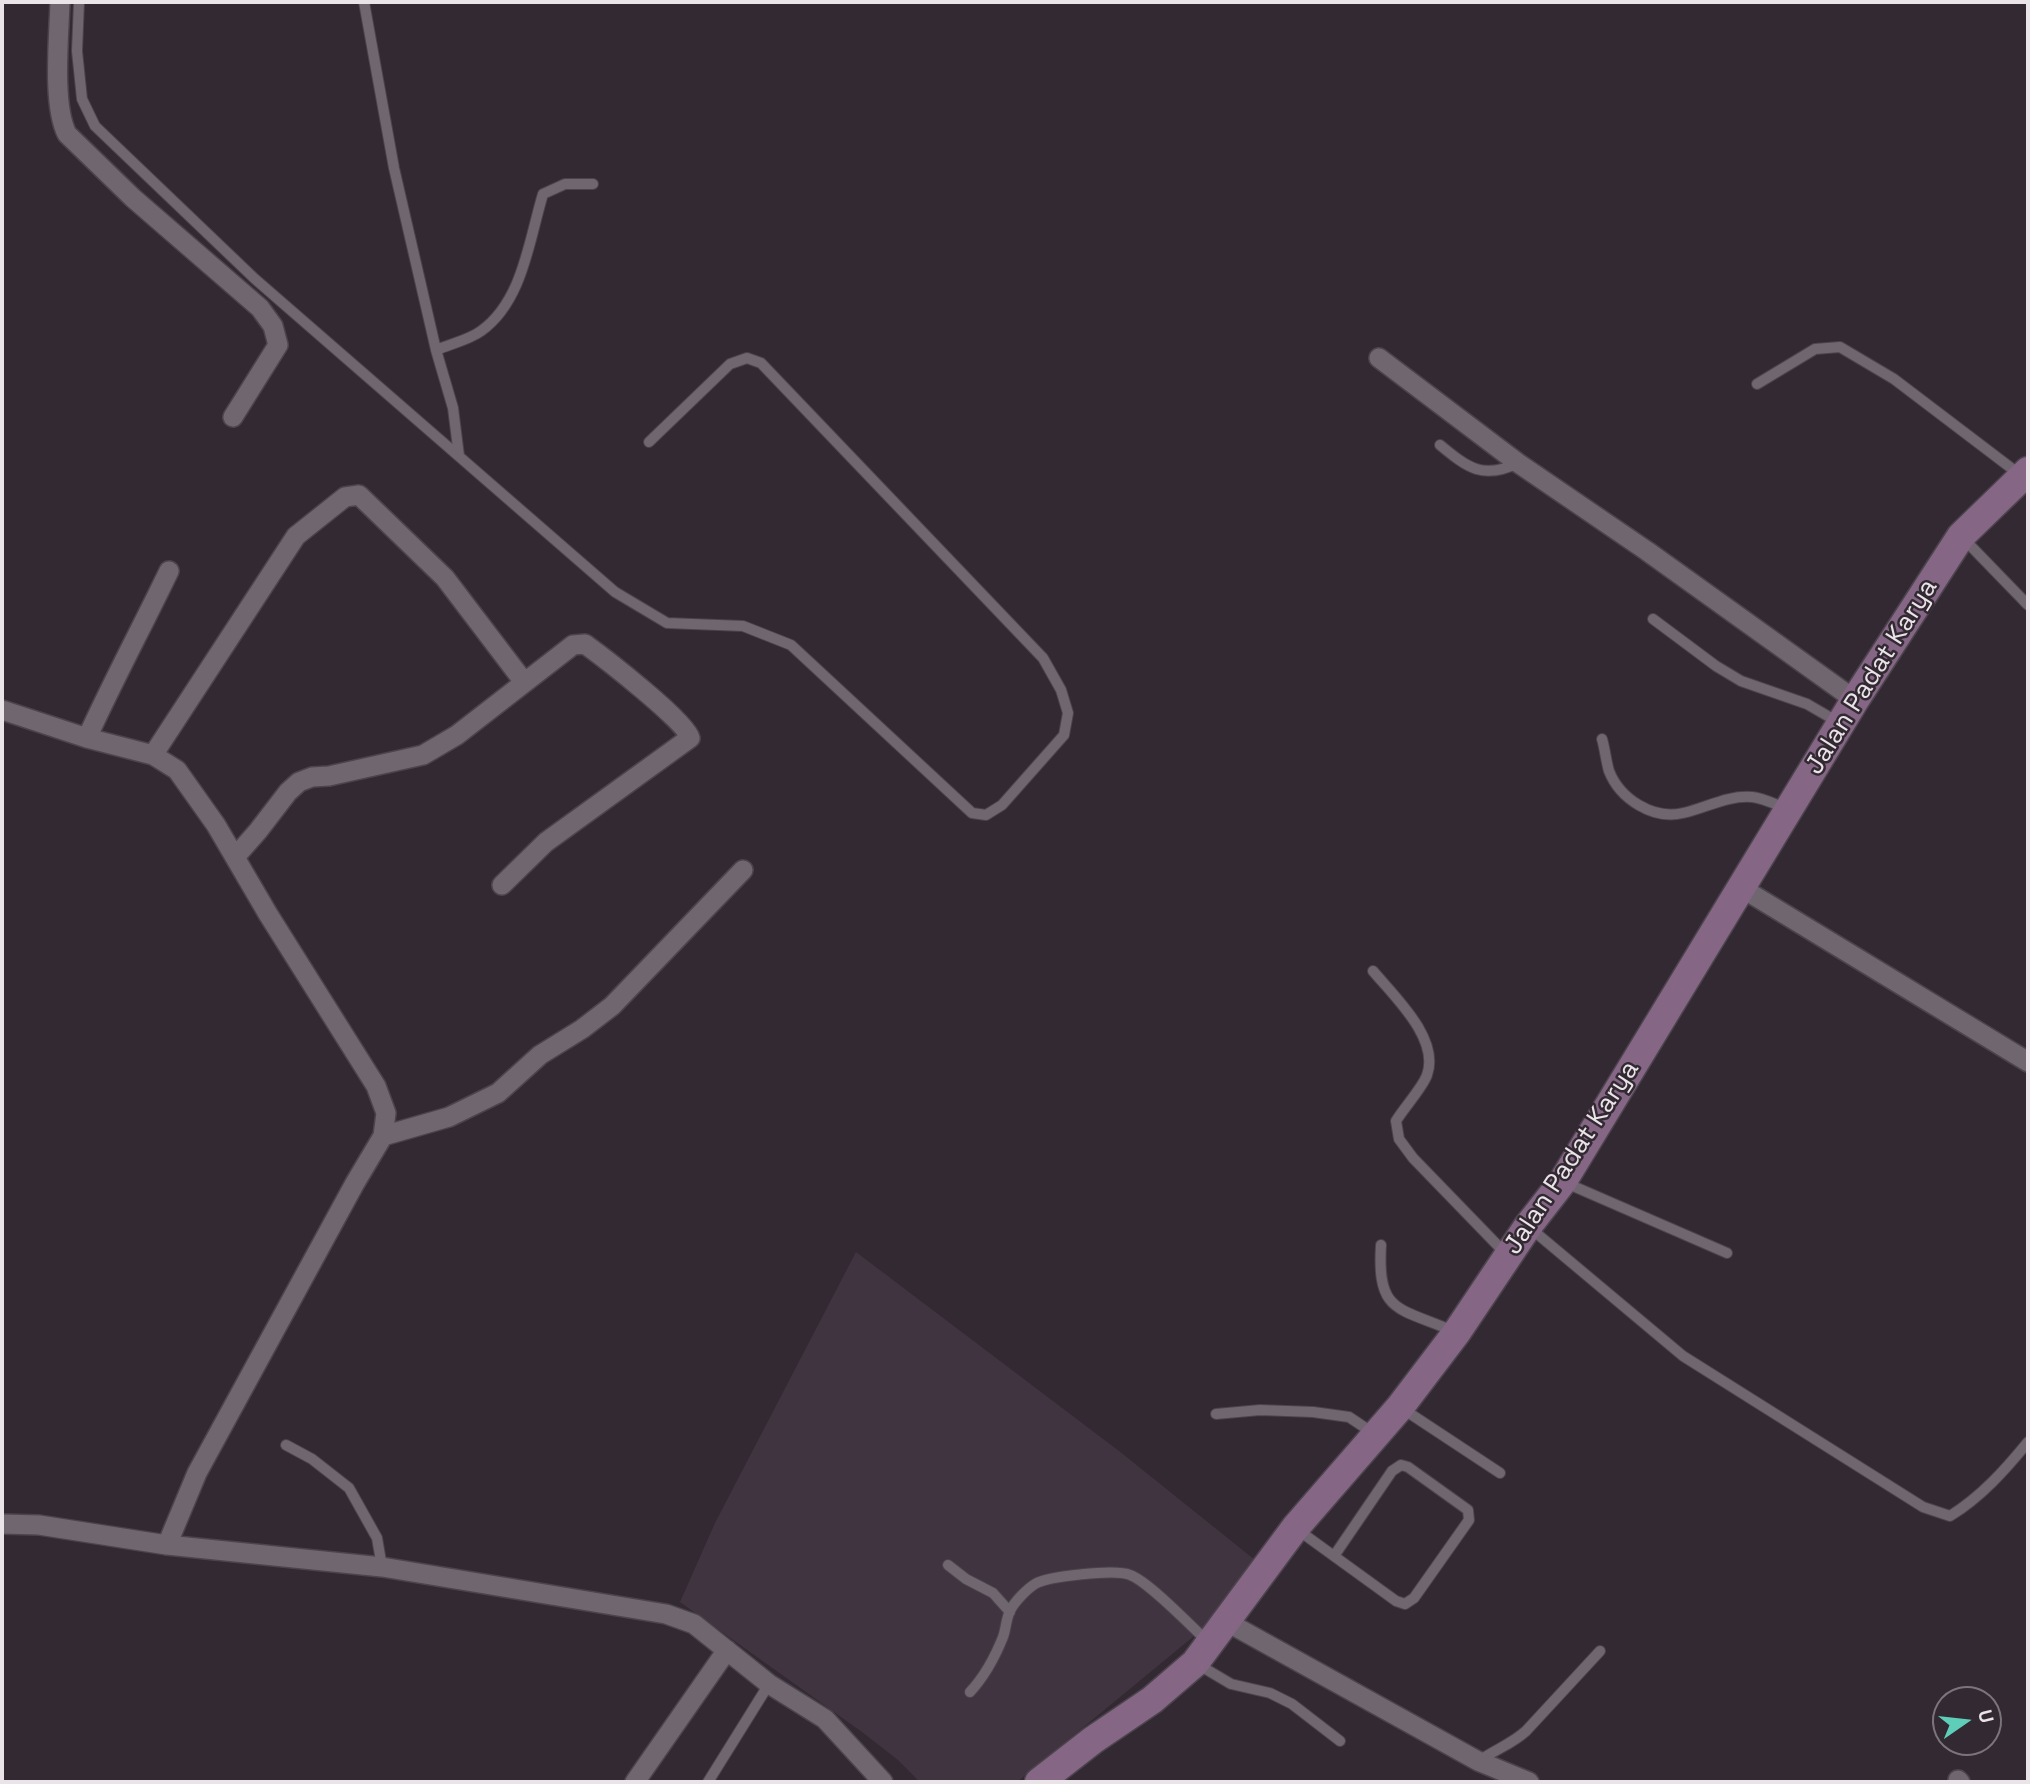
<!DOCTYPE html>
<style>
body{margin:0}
#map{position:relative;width:2030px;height:1784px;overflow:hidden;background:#322932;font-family:"Space Grotesk",sans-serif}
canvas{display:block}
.frame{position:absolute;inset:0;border:4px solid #eae4e9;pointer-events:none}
.north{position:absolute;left:1932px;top:1686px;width:70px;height:70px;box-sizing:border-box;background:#322932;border:2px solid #7c747b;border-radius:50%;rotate:76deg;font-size:19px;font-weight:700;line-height:28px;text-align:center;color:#eae4e9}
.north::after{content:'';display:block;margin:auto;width:24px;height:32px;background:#5eceb8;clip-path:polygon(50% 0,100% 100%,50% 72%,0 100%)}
</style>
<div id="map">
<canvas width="2030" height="1784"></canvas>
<div class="frame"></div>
<div class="north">U</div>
</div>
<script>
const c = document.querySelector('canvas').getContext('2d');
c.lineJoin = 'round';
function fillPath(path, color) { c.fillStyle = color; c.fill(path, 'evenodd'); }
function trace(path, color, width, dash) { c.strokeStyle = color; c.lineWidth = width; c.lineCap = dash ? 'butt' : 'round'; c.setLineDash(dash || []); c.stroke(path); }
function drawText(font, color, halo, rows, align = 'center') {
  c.font = font + ' "Space Grotesk",sans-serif'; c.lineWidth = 5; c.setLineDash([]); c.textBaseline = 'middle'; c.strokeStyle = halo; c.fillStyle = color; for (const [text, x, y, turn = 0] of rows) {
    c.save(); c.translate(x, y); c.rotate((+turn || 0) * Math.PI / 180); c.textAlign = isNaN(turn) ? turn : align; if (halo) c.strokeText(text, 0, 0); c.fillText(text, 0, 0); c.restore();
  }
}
fillPath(new Path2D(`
 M 856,1252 L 1119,1451 L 1260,1564 L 1228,1608 L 1017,1782 L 920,1782 L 898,1760 L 862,1732 L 680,1602 L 715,1523 Z`), '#403440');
const lane = new Path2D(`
 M 79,2 L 77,51 L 82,99 L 95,126 L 255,279 L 615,592 L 667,623 L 743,626 L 791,645 L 972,813 L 986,815 L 1002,805 L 1064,735 L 1068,713 L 1061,690 L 1043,658 L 761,363 L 747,358 L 730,364 L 649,442
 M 364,2 L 394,168 L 436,350 L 453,408 L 459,456
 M 436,350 C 450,344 469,340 481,331 C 523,301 529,240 543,194 L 565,184 L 593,184
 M 1757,384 L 1815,349 L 1840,347 L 1894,379 L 2019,474
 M 1440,445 C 1468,468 1483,480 1518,463
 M 1962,537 L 2028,605
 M 1653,619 L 1716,666 L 1741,681 L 1807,704 L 1838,722
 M 1602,739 C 1605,749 1606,761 1609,771 C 1620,799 1653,820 1683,813 C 1706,808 1727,795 1752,797 C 1763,798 1777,805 1788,809
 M 1373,971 C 1395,997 1440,1039 1427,1075 C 1423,1087 1403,1109 1396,1121 L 1399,1139 L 1413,1158 L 1506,1254
 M 1566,1183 L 1727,1253
 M 1529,1227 L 1683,1356 L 1923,1507 L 1950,1516 C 1981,1497 2005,1470 2028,1442
 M 1381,1245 C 1377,1313 1397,1307 1453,1331
 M 1403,1409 L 1500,1473
 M 1216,1414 L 1260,1410 L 1313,1412 L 1349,1417 L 1373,1433
 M 286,1445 L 312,1459 L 349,1488 L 377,1538 L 382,1567
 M 1298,1530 L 1396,1601 L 1405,1604 L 1414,1598 L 1469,1520 L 1468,1510 L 1408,1467 L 1401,1465 L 1392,1471 L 1334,1556
 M 948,1565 L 966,1579 L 993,1593 L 1010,1612
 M 1199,1665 L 1231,1684 L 1270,1693 L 1292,1704 L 1340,1741
 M 970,1692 C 985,1676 995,1657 1003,1637 C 1006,1629 1006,1619 1010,1611 C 1014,1602 1027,1589 1035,1584 C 1048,1576 1116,1569 1130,1575 C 1148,1581 1191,1626 1207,1641
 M 1479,1761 C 1494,1750 1512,1744 1526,1731 L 1600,1651
 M 708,1782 L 769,1684`);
const street = new Path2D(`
 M 60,2 C 59,36 52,105 67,134 L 133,198 L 260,308 L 273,326 L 278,345 L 233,417
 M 1379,358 L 1518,463 L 1647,551 L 1855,700
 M 2,710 L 87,738 L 153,755 L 177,770 L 216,825 L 268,914 L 376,1086 L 386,1113 L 383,1136 L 355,1183 L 197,1473 L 167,1545
 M 87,738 C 113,681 142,627 169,571
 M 153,755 L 296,536 L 345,497 L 359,495 L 445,578 L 524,682
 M 236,856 L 258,831 L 288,792 L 299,782 L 312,777 L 329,776 L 423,755 L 457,735 L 573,645 L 585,644 C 603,657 687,722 690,738 L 546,842 L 502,885
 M 1740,887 L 2028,1062
 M 383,1136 L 449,1117 L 498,1093 L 540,1055 L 582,1029 L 612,1006 L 743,870
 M 2,1524 L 39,1525 L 167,1545 L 382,1567 L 666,1614 L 694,1624 L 769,1684 L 825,1719 L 883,1782
 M 1227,1622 L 1478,1761 L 1529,1782
 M 1958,1780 L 1960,1782
 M 635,1782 L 727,1650`);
const secondary = new Path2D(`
 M 1039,1782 L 1093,1740 L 1152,1700 L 1195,1663 L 1295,1528 L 1400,1407 L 1457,1332 L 1528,1226 L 1563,1181 L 1855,700 L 1961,536 L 2028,471`);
trace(lane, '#4c444c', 12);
trace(street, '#4c444c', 22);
trace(secondary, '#4c444c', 31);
trace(lane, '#706670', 10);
trace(street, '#706670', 19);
trace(secondary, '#856785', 28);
drawText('26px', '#eae4e9', '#322932', [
 ["Jalan Padat Karya",1872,677,-58],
 ["Jalan Padat Karya",1572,1158,-57]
]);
</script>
